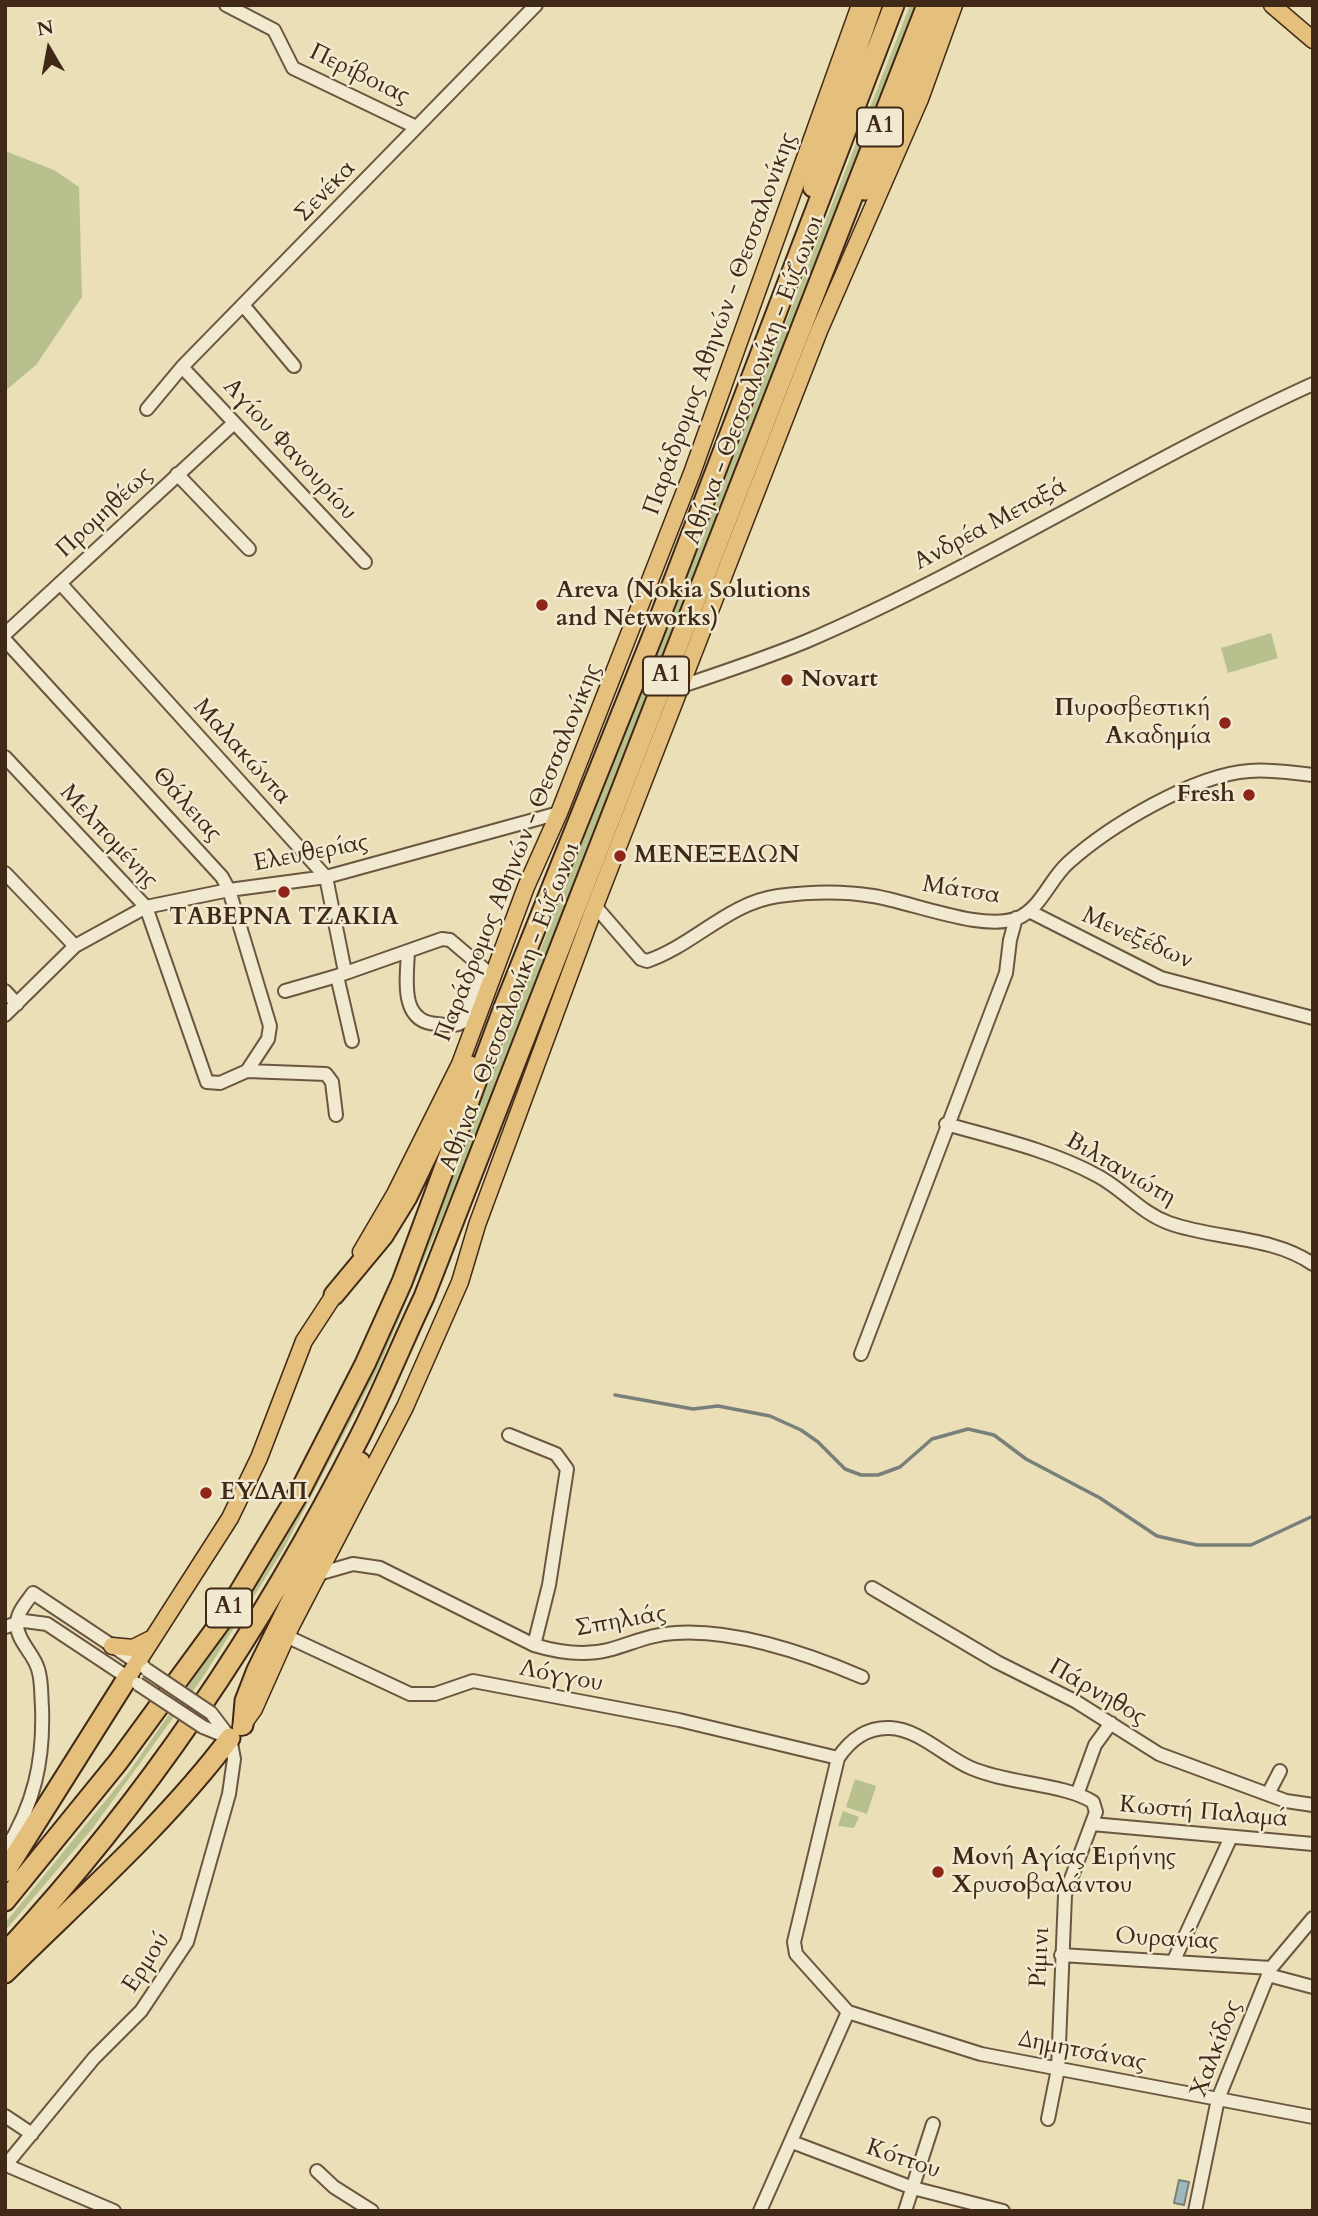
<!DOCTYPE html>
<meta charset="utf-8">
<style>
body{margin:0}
#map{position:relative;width:1318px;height:2216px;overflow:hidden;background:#eadfb7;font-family:Cardo,serif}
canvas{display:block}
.frame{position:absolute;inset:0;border:7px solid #412918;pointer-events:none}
.north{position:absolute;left:14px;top:14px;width:70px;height:70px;-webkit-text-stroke:5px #f1ead0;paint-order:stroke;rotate:350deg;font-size:19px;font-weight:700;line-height:28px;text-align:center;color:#412918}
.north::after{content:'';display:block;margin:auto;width:24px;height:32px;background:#412918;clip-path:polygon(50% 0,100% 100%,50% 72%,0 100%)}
</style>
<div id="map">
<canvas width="1318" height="2216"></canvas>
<div class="frame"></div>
<div class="north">N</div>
</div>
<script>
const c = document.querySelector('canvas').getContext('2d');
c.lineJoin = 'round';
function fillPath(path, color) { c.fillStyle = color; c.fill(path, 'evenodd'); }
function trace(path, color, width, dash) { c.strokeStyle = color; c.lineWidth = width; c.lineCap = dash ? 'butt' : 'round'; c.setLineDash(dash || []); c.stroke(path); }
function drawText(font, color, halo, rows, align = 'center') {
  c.font = font + ' Cardo,serif'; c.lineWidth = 5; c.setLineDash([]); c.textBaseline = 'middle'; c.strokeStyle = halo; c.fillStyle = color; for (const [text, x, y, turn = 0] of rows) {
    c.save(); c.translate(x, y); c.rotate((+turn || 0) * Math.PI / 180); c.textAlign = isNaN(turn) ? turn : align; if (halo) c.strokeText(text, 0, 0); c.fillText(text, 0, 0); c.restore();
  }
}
fillPath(new Path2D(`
 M 910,5 L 916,5 L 465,1163 L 378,1369 L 283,1550 L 203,1677 L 92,1829 L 5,1931 L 5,1923 L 129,1772 L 234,1620 L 278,1549 L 409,1286 Z
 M 5,151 L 54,170 L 79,187 L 82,297 L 36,365 L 5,391 Z
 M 1271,633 L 1278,658 L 1228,673 L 1221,648 Z
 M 855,1779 L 876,1786 L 867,1814 L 846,1807 Z
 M 843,1811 L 859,1817 L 854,1828 L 838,1826 Z`), '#b8c18e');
const water = new Path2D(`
 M 1179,2180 L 1189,2182 L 1184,2205 L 1174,2203 Z`);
fillPath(water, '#9eb9bb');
trace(water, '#797f7a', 2);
trace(new Path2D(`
 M 615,1395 L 693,1409 L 718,1406 L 770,1416 L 801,1430 L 818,1442 L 845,1469 L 861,1475 L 878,1475 L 900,1467 L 932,1439 L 968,1429 L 994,1435 L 1026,1459 L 1100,1498 L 1157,1536 L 1197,1545 L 1251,1545 L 1313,1516`), '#797f7a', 3.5);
const minor = new Path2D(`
 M 226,5 L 274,30 L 293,68 L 416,127
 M 243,305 L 294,366
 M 182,367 L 365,562
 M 147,409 L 182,367 L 536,5
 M 177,474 L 249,549
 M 60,583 L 326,877 L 345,972
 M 5,634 L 234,423
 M 5,640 L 222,877 L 229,890 L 270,1026 L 268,1039 L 247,1071
 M 682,686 C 724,672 766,658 807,641 C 981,566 1141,462 1313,384
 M 5,757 L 146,907 L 207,1082 L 220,1083 L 247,1071 L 326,1074 L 332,1082 L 336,1115
 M 5,873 L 75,946
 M 595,906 L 641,959 L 647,961 C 694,945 728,903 778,896 C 808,892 843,891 873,896 C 912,902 982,932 1018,918 C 1041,908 1050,879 1068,863 C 1109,826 1194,775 1249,771 C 1270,769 1292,773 1313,775
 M 1029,911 L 1161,978 L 1313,1018
 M 408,951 C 407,979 399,1022 437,1024 C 447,1025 455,1027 464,1021 L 483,968
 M 337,976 L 442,939 L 450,940 L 489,973
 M 5,991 L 17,1004
 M 285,991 L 337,976 L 352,1041
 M 5,1015 L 75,946 L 146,907 L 229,890 L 326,877 L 559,813
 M 946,1124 C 999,1139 1050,1150 1098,1176 C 1124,1190 1141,1213 1169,1223 C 1216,1240 1270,1235 1313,1264
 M 861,1354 L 1006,973 L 1010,940 L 1016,918
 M 509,1435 L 556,1454 L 567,1469 L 549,1585 L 534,1645
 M 318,1574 L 353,1564 L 380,1568 L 534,1645 C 557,1652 584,1656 608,1650 C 631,1644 651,1634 675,1633 C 734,1629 808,1654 862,1677
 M 872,1588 L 997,1662 L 1075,1701 L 1159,1754 L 1286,1801 L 1313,1805
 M 5,1627 L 24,1621 L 47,1624 L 133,1681
 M 286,1636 L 410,1694 L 435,1694 L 473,1681 L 679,1720 L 838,1758
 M 203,1727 L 230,1738
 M 1078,1792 L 1095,1745 L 1111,1723
 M 1268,1794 L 1280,1771
 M 1092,1824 L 1313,1844
 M 5,1851 C 34,1805 44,1761 42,1707 C 41,1695 42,1681 38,1669 C 34,1654 18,1642 17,1626 C 16,1613 26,1603 33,1593 L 144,1667
 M 1061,1955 L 1271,1968
 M 1174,1960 L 1231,1837
 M 1268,1975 L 1313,1987
 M 848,2012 L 981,2054 L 1313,2117
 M 5,2116 L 32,2134
 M 792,2142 L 913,2188 L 1003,2211
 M 6,2165 L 114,2211
 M 5,2166 L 94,2058 L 141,2011 L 187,1942 L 229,1794 L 234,1759 L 230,1738 L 211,1713
 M 317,2171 L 334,2187 L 372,2211
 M 760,2211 L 848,2012 L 796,1954 L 794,1942 L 838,1758 C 850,1740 867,1727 890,1728 C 919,1729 945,1757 971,1768 C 1008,1784 1065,1784 1093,1802 L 1096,1812 L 1065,1895 L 1058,2069 L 1048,2119
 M 905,2211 L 933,2124
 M 1195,2211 L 1218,2099 L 1271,1968 L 1313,1918`);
const major = new Path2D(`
 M 1272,5 L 1313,40
 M 361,1252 L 395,1194 L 460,1064 L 526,887 L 559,813 L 692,473 L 860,5
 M 112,1646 L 133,1648 L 151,1639
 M 128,1677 L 230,1518 L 259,1458 L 304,1341 L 340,1286
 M 241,1727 L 254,1709 L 291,1626 L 405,1407 L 460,1282 L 477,1225 L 595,906 L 819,331 L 920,99 L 954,5`);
const highway = new Path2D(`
 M 813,187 L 818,162 L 872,5
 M 865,190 L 879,166 L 946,5
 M 334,1295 L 383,1236 L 407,1197 L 470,1066
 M 243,1725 L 245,1701 L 257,1670 L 360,1462
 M 5,1872 L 128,1677
 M 5,1901 L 118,1762 L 225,1616 L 300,1491 L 365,1364 L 402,1282 L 504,1007 L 653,635 L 894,5
 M 5,1953 C 147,1800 266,1622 360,1436 C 383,1391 402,1343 424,1297 L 927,5
 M 5,1973 C 82,1897 165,1824 230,1738`);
trace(minor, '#6b5640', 16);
trace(major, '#412918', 19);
trace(highway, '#412918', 23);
trace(minor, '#f1ead0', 12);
trace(major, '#e5c07c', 16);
trace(highway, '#e5c07c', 19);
const minorBridge = new Path2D(`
 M 147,1670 L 211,1713
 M 138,1684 L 203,1727`);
trace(minorBridge, '#6b5640', 16, []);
trace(minorBridge, '#f1ead0', 12);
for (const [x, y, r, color] of [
 [542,605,7,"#8f2418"],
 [787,680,7,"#8f2418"],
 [1225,723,7,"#8f2418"],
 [1249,795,7,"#8f2418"],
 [620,856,7,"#8f2418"],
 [284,892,7,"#8f2418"],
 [206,1493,7,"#8f2418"],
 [938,1872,7,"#8f2418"]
]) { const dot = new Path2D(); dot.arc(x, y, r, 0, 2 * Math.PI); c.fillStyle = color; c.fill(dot); trace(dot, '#f1ead0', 2.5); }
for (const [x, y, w] of [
 [880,127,46],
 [666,676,46],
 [229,1608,46]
]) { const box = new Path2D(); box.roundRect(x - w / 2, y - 19.5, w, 39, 5); c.fillStyle = '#f1ead0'; c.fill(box); trace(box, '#412918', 2); }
drawText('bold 23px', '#412918', null, [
 ["Α1",880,127],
 ["Α1",666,676],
 ["Α1",229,1608]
]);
drawText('24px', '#412918', '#f1ead0', [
 ["Περίβοιας",359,75,26],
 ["Σενέκα",326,192,-46],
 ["Παράδρομος Αθηνών - Θεσσαλονίκης",721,324,-70],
 ["Αθήνα - Θεσσαλονίκη - Εύζωνοι",755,380,-69],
 ["Αγίου Φανουρίου",289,450,47],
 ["Προμηθέως",105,513,-43],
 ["Ανδρέα Μεταξά",991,525,-28],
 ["Μαλακώντα",241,752,48],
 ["Θάλειας",186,805,48],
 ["Μελπομένης",108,837,47],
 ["Παράδρομος Αθηνών - Θεσσαλονίκης",519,853,-68],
 ["Ελευθερίας",311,854,-11],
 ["Μάτσα",961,891,9],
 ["Μενεξέδων",1137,939,24],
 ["Αθήνα - Θεσσαλονίκη - Εύζωνοι",511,1007,-69],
 ["Βιλτανιώτη",1120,1170,30],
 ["Σπηλιάς",621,1622,-10],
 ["Λόγγου",561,1677,11],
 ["Πάρνηθος",1097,1693,30],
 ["Κωστή Παλαμά",1204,1813,5],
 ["Ουρανίας",1167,1940,3],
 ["Ρίμινι",1041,1957,-87],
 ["Ερμού",147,1963,-57],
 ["Χαλκίδος",1217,2049,-69],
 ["Δημητσάνας",1082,2052,11],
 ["Κόττου",903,2160,19]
]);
drawText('bold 24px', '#412918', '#f1ead0', [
 ["Areva (Nokia Solutions",556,591],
 ["and Networks)",556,619],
 ["Novart",801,680],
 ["Πυροσβεστική",1211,709,"right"],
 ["Ακαδημία",1211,737,"right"],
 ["Fresh",1235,795,"right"],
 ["ΜΕΝΕΞΕΔΩΝ",634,856],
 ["ΤΑΒΕΡΝΑ ΤΖΑΚΙΑ",284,918,"center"],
 ["ΕΥΔΑΠ",220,1493],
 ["Μονή Αγίας Ειρήνης",952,1858],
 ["Χρυσοβαλάντου",952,1886]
], 'left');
</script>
